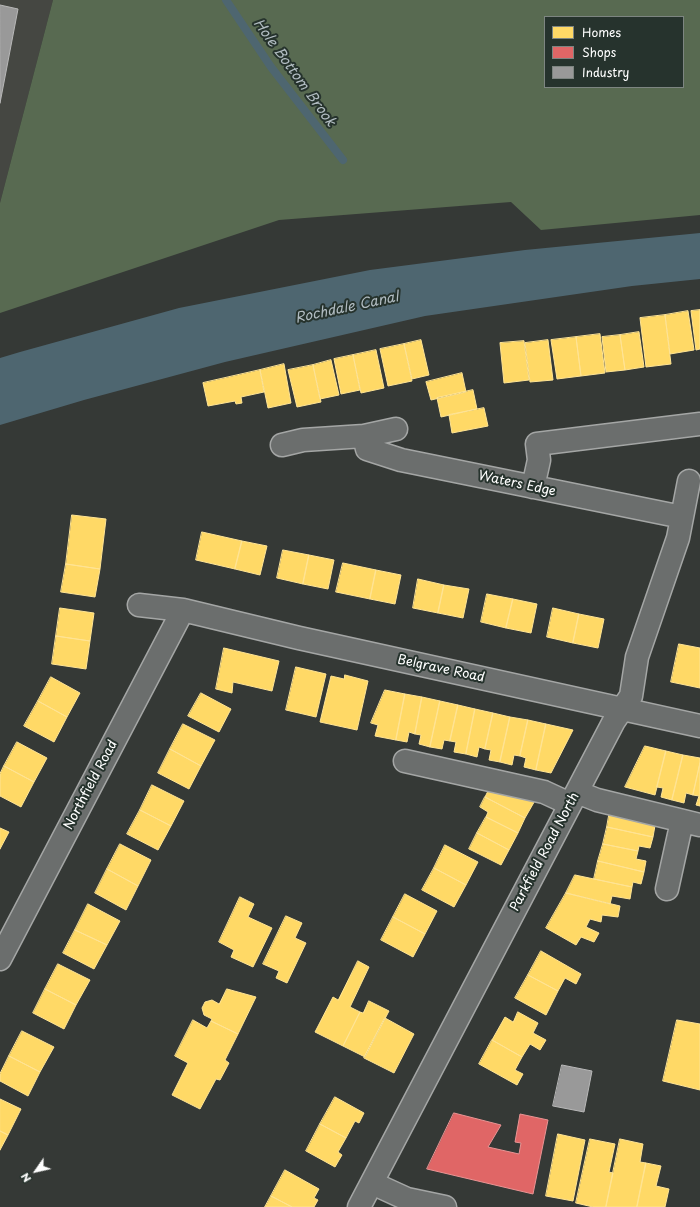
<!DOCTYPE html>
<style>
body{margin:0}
#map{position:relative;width:700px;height:1207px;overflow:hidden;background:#353936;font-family:"Playpen Sans",sans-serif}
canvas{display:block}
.legend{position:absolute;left:544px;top:16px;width:140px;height:72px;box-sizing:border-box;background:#26332d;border:1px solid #7d8581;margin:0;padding:5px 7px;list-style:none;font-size:12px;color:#fff}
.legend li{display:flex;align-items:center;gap:8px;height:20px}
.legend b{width:20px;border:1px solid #7d8581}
.north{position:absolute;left:16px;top:1151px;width:40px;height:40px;-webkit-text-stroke:3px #26332d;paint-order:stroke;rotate:236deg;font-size:11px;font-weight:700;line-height:16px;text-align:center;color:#fff}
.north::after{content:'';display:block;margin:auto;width:14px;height:18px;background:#fff;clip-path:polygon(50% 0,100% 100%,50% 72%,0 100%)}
</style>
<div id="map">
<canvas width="700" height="1207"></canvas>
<ul class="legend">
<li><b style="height:11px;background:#ffd966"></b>Homes</li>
<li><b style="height:11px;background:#e06666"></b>Shops</li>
<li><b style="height:11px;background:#999"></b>Industry</li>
</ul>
<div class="north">N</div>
</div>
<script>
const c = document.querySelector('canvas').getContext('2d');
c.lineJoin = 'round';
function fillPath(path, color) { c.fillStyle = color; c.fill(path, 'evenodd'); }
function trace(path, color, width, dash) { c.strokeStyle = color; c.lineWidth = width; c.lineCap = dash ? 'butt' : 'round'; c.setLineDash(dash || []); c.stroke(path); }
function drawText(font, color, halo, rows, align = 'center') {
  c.font = font + ' "Playpen Sans",sans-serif'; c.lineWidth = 4; c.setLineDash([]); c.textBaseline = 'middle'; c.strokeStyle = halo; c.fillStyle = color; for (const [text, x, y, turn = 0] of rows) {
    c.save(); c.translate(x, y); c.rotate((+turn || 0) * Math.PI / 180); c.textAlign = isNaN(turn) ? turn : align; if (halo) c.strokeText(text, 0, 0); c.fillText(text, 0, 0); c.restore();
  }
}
fillPath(new Path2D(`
 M 0,0 L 53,0 L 0,203 Z`), '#454742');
fillPath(new Path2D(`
 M 53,0 L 700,0 L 700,215 L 541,230 L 511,202 L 279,220 L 0,313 L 0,203 ZM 545,17 L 683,17 L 683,87 L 545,87 Z`), '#586a51');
fillPath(new Path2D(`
 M 700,233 L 700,279 L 632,286 L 425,316 L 225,362 L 84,400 L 0,425 L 0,358 L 20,352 L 179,308 L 370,270 L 525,250 Z`), '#4e6670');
const homes = new Path2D(`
 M 700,310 L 700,349 L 696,350 L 691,311 Z
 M 688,311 L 694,350 L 670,354 L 665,315 Z
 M 665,315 L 671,364 L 646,367 L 640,318 Z
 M 639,332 L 644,367 L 625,370 L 620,335 Z
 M 600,334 L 605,373 L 581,376 L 576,337 Z
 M 620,335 L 625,370 L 606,372 L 602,337 Z
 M 576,337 L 581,376 L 557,379 L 551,340 Z
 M 421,340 L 429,375 L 412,379 L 404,344 Z
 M 548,340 L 553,380 L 530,382 L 525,343 Z
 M 524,341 L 529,380 L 504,383 L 500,343 Z
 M 404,344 L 412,381 L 388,386 L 380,349 Z
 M 376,350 L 384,388 L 361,393 L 353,355 Z
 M 353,355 L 360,390 L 341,394 L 334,359 Z
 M 331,360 L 339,395 L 320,399 L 313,365 Z
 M 284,364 L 291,403 L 268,408 L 260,370 Z
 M 313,365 L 321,402 L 297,407 L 288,370 Z
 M 260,370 L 264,392 L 241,397 L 242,403 L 236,404 L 235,401 L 208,406 L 203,383 Z
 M 462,373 L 466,392 L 431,400 L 426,382 Z
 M 473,390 L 477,409 L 441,417 L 437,398 Z
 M 484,408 L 488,426 L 452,433 L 449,415 Z
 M 72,515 L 106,519 L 100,569 L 66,564 Z
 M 202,532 L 242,541 L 235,569 L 196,560 Z
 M 242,541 L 267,546 L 260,575 L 235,569 Z
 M 283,550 L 309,555 L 303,584 L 277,578 Z
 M 309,555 L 334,560 L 328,589 L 303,584 Z
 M 343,563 L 376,570 L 370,599 L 336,592 Z
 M 66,564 L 100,569 L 95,597 L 61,592 Z
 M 376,570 L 401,575 L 395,604 L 370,599 Z
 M 418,579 L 444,585 L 438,613 L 413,608 Z
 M 444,585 L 469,589 L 463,618 L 438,613 Z
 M 487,594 L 513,599 L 506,628 L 481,622 Z
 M 513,599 L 537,604 L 531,633 L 506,628 Z
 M 60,608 L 94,613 L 90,641 L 56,636 Z
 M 553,608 L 579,614 L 573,643 L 547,637 Z
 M 579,614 L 604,619 L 598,648 L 573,643 Z
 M 56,636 L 90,641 L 86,669 L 52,664 Z
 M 679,644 L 700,648 L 700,688 L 671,682 Z
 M 224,648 L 279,661 L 272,691 L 233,682 L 232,693 L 216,689 Z
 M 296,667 L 326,674 L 316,717 L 286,710 Z
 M 345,675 L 368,681 L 357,730 L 320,722 L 331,676 L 344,679 Z
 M 51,677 L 80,693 L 67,717 L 38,701 Z
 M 385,690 L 405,694 L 396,740 L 375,736 L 378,725 L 371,723 Z
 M 201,693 L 231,709 L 219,732 L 188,716 Z
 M 405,694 L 422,697 L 415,734 L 409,732 L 407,742 L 396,740 Z
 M 422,697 L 440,701 L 430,747 L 419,744 L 421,735 L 415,734 Z
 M 38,701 L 67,717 L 54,742 L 24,726 Z
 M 440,701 L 458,705 L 450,741 L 444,740 L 442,749 L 430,747 Z
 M 458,705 L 475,709 L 466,754 L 454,752 L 456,742 L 450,741 Z
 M 475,709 L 493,713 L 485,749 L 479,747 L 477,757 L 466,754 Z
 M 493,713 L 510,717 L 500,762 L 489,760 L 491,750 L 485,749 Z
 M 510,717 L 528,720 L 520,756 L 514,755 L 512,765 L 500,762 Z
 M 528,720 L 546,724 L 536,770 L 524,767 L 526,758 L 520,756 Z
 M 183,724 L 215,740 L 201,766 L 170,749 Z
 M 546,724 L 573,730 L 551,773 L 536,770 Z
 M 17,742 L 47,758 L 34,782 L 4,766 Z
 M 645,746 L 666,751 L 655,795 L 625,787 Z
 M 170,749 L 201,766 L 189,789 L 158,773 Z
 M 666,751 L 683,755 L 672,800 L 661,797 L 663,788 L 657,787 Z
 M 683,755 L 700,758 L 700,763 L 693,795 L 686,793 L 684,803 L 672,800 Z
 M 700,763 L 700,806 L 696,805 L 699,796 L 693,795 Z
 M 4,766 L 34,782 L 21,807 L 0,796 L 0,774 Z
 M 152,785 L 184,801 L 171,826 L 140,810 Z
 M 500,788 L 537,797 L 525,818 L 485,797 L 489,789 L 497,793 Z
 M 485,797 L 525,818 L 518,833 L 486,817 L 488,812 L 480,807 Z
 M 140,810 L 171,826 L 158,850 L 127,834 Z
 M 610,810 L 656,820 L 653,837 L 607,827 Z
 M 486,817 L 518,833 L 509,850 L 477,833 Z
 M 607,827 L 653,837 L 650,848 L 639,846 L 638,851 L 603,844 Z
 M 0,828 L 9,832 L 0,849 Z
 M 477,833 L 509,850 L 501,865 L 469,849 Z
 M 120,844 L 151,860 L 138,886 L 107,869 Z
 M 603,844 L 638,851 L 636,859 L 646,861 L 644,872 L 598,861 Z
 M 445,845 L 478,862 L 466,885 L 434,868 Z
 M 598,861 L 644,872 L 641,884 L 633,882 L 632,887 L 594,879 Z
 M 434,868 L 466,885 L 454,907 L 422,890 Z
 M 107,869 L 138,886 L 126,910 L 95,893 Z
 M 575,875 L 632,887 L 630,899 L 612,896 L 610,904 L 566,893 Z
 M 566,893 L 620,906 L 618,917 L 602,915 L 601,922 L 590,919 L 586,927 L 599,933 L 594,942 L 581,937 L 576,945 L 546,928 Z
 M 405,894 L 437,911 L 425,934 L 393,917 Z
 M 240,897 L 254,904 L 248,917 L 272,928 L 253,967 L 231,957 L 234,950 L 219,942 Z
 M 88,904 L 120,921 L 107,945 L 75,930 Z
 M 286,916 L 302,923 L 295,938 L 306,943 L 287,983 L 276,978 L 279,971 L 263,964 Z
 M 393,917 L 425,934 L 413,957 L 381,940 Z
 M 75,930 L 107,945 L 94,969 L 63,953 Z
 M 541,951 L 581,974 L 576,984 L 565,978 L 558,991 L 528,975 Z
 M 358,961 L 369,967 L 350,1007 L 360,1012 L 343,1046 L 315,1032 L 333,997 L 338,1000 Z
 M 58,964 L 90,980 L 76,1005 L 45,989 Z
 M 528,975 L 558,991 L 546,1015 L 515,998 Z
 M 45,989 L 76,1005 L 64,1029 L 33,1013 Z
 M 227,989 L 256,997 L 238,1034 L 211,1021 L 212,1019 L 204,1015 L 202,1008 L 205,1002 L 212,1000 L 219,1004 Z
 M 369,1001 L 389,1011 L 365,1057 L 343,1046 L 360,1012 L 363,1013 Z
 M 518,1012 L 538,1023 L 533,1033 L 546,1040 L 540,1050 L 530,1044 L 522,1057 L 492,1040 L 505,1017 L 513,1022 Z
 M 385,1018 L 414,1034 L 394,1073 L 364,1058 Z
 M 193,1020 L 207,1028 L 211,1021 L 238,1034 L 225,1060 L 229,1063 L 220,1080 L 216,1079 L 200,1109 L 172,1095 L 188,1063 L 175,1056 Z
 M 677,1020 L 700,1024 L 700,1090 L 663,1081 Z
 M 22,1031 L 54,1047 L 40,1072 L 9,1056 Z
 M 492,1040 L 522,1057 L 515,1070 L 523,1074 L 517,1085 L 479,1064 Z
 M 9,1056 L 40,1072 L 28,1096 L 0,1081 L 0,1074 Z
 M 335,1097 L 364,1113 L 359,1123 L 355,1121 L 346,1138 L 320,1124 Z
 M 0,1099 L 21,1109 L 8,1135 L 0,1131 Z
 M 320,1124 L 346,1138 L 338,1152 L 342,1155 L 335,1167 L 306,1151 Z
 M 0,1131 L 8,1135 L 0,1150 Z
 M 558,1134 L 585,1140 L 573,1201 L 546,1196 Z
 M 590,1139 L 615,1144 L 609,1172 L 613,1173 L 606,1207 L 593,1207 L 576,1203 Z
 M 620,1139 L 643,1144 L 640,1162 L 646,1163 L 637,1207 L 606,1207 Z
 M 646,1163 L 661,1166 L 656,1186 L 669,1189 L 665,1207 L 637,1207 Z
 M 285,1170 L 319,1189 L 314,1198 L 318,1200 L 314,1207 L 292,1207 L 271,1196 Z
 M 271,1196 L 292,1207 L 265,1207 Z`);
fillPath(homes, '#ffd966');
trace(homes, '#ffe494', 1);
const shops = new Path2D(`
 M 454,1113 L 501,1125 L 488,1147 L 519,1154 L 521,1143 L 515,1142 L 520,1114 L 548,1120 L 533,1194 L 427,1169 Z`);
fillPath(shops, '#e06666');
trace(shops, '#e99494', 1);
const industry = new Path2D(`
 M 0,5 L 18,9 L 0,103 Z
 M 562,1065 L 592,1071 L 584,1112 L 553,1106 Z`);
fillPath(industry, '#999');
trace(industry, '#b8b8b8', 1);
trace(new Path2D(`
 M 226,0 L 271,67 L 343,160`), '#4e6670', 8);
const minor = new Path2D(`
 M 364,436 L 367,449 L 401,460 L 682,517
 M 282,445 L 303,440 L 364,436 L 396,429
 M 533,487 L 539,460 L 537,444 L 700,424
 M 139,605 L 183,610 L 299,638 L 700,726
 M 405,761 L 544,792 L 570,804
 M 577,792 L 597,800 L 700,825
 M 667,889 L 682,821
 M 0,959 L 183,610
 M 372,1183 L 407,1199 L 445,1207
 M 359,1207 L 614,721 L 631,696 L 637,657 L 678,538 L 689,481`);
trace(minor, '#a4a6a5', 25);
trace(minor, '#6b6e6d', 22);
drawText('13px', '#fff', '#26332d', [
 ["Waters Edge",517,484,12],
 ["Belgrave Road",441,669,12],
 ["Northfield Road",91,785,-62],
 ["Parkfield Road North",545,852,-62]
]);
drawText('italic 14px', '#b1bcc1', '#26332d', [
 ["Hole Bottom Brook",294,73,54],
 ["Rochdale Canal",347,308,-12]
]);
</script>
